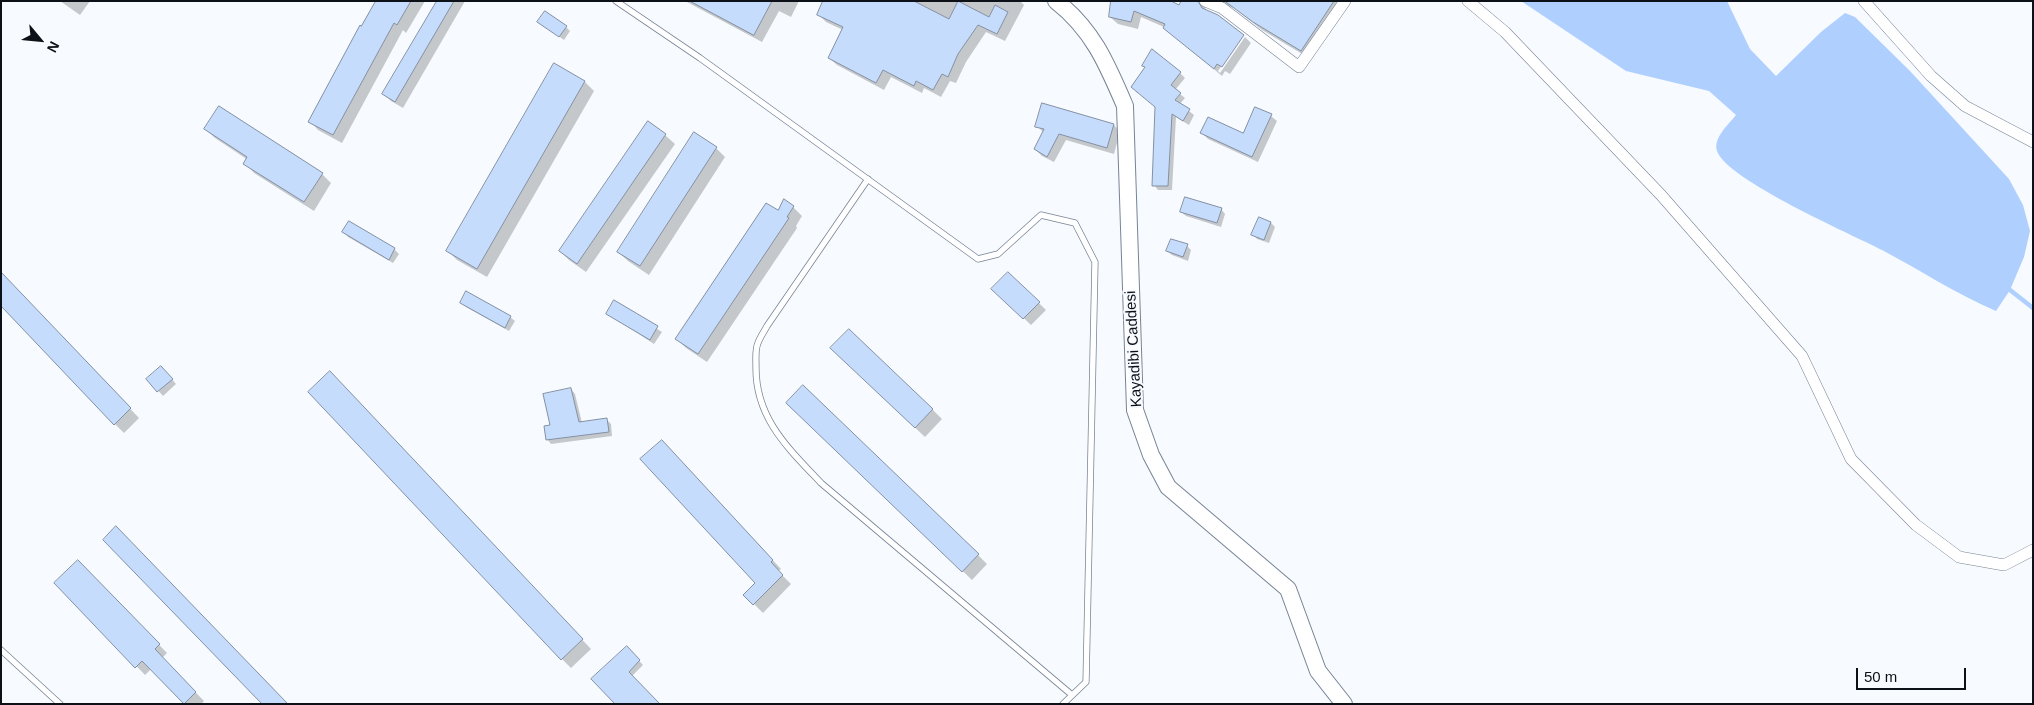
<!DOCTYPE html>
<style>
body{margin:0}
#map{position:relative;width:2034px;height:705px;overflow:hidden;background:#f7fafe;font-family:Helvetica,sans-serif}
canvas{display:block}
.frame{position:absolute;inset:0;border:2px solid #0c1017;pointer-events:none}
.north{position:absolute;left:15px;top:15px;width:50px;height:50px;-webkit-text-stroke:4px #f7fafe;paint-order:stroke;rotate:118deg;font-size:14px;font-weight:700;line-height:20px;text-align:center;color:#0c1017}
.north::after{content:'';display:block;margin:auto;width:18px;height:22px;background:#0c1017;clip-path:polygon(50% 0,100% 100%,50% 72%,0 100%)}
.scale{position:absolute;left:1856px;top:668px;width:110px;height:22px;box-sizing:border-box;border:2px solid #0c1017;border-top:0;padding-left:6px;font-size:15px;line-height:18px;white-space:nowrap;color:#0c1017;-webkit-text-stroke:4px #f7fafe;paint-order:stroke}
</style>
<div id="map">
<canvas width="2034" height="705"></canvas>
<div class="frame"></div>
<div class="north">N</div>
<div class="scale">50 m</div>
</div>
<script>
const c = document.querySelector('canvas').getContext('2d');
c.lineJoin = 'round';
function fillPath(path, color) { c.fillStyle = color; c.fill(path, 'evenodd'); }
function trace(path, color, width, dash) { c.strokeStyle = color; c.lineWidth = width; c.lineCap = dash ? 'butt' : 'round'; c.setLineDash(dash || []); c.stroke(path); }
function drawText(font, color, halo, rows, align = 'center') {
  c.font = font + ' Helvetica,sans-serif'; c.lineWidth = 4; c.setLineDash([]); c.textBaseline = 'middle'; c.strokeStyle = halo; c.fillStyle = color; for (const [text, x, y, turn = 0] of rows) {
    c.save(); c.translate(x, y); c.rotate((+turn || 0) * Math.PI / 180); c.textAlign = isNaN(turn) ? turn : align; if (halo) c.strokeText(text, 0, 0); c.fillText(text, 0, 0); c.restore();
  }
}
fillPath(new Path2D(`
 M 1521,1 L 1727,1 L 1750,49 L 1776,76 L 1821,32 L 1845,13 L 1855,17 L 1910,71 L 2009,179 L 2023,205 L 2030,231 L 2024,257 L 2010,290 L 1996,311 C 1956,294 1920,270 1882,250 C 1851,234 1727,180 1717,151 C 1713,138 1728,125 1736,115 L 1709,91 L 1626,71 Z`), '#afcffe');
fillPath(new Path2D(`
 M 60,1 L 90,1 L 80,15 Z
 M 377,1 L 425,1 L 406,33 L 403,30 L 342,143 L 318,130 L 310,121 Z
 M 438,1 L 465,1 L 403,108 L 391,101 L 384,94 Z
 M 685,1 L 799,1 L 791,17 L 779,11 L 762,42 Z
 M 824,1 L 1020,1 L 1024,5 L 1005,41 L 986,32 L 966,62 L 956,83 L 950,81 L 941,97 L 924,88 L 922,93 L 891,77 L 884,90 L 837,65 L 829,58 L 843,30 L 826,22 L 818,14 Z
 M 1191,1 L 1214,1 L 1205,7 L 1206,10 L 1243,35 L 1218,71 L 1220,73 L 1245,37 L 1251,43 L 1230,74 L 1225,71 L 1222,76 L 1164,27 L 1141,17 L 1138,29 L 1118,24 L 1110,17 L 1113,3 L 1179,6 Z
 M 1216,1 L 1345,1 L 1309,58 L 1262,30 L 1234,8 Z
 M 539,22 L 566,27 L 570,31 L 564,40 Z
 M 555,65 L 585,82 L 594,91 L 487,277 L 457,260 L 448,251 Z
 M 1180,73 L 1185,78 L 1175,90 L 1185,98 L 1180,104 L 1194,115 L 1189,125 L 1176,117 L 1172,190 L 1158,190 L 1154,185 L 1157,107 L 1138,92 Z
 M 1271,116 L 1277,121 L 1258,162 L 1208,139 L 1202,133 L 1243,135 Z
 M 1114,125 L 1120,132 L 1114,154 L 1066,140 L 1054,162 L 1042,156 L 1035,149 L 1044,133 L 1037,126 Z
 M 205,129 L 322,174 L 331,183 L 314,211 L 254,173 L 245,163 L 248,160 L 215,138 Z
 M 665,135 L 675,144 L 586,272 L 569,260 L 560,251 Z
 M 716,148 L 725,157 L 649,275 L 628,261 L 618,252 Z
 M 793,207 L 802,216 L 796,226 L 797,228 L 707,362 L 686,348 L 677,339 L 778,212 Z
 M 1221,209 L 1225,214 L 1221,227 L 1186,216 L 1181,212 Z
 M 1259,218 L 1271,223 L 1275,227 L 1269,243 L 1257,239 L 1253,234 Z
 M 350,223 L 394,249 L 399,254 L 393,263 L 348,237 L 344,232 Z
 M 1187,246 L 1191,250 L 1188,261 L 1172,255 L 1167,251 Z
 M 1008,273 L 1046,310 L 1031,325 L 993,289 Z
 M 1,274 L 139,418 L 124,433 L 115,424 Z
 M 615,302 L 662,332 L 654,344 L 608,314 Z
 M 461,303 L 510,317 L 515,321 L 509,331 L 466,307 Z
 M 841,358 L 932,409 L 942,419 L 925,437 Z
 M 166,372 L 176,384 L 163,396 L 148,379 Z
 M 339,382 L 591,649 L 571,668 L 562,659 Z
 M 571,389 L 575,394 L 582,423 L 607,420 L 611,424 L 612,436 L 551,444 L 547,439 L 551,426 Z
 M 797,412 L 978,555 L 987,564 L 972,580 Z
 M 670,450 L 781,569 L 778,571 L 791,584 L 763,613 L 745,595 L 756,583 Z
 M 78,561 L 167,653 L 162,658 L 204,701 L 201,704 L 185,704 L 151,669 L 145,675 L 56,583 Z
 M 627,648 L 643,665 L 632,676 L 617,704 Z`), '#0003');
trace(new Path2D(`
 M 2010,290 L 2033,308`), '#afcffe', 4.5);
const building = new Path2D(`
 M 376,1 L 411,1 L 397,25 L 394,23 L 333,135 L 308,122 L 360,25 L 361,26 Z
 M 437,1 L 454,1 L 395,102 L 382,94 Z
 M 690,1 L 772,1 L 754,35 Z
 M 823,1 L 914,1 L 949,19 L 958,1 L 989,17 L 995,5 L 1008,12 L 997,34 L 978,25 L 958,54 L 948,77 L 942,74 L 933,90 L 916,81 L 914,86 L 883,70 L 876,83 L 828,58 L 843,27 L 817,15 Z
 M 1111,1 L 1171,1 L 1179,5 L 1181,1 L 1198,1 L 1202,8 L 1218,15 L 1244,35 L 1222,67 L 1217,64 L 1214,69 L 1163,28 L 1165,24 L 1134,11 L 1131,22 L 1109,17 Z
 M 1225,1 L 1334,1 L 1301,51 L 1253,22 Z
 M 545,11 L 567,26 L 559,37 L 537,22 Z
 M 1152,49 L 1181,72 L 1171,85 L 1181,93 L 1175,100 L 1190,109 L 1183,121 L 1172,114 L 1168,186 L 1152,186 L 1155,107 L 1131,87 L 1145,67 L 1142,66 Z
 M 554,63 L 585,81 L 477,269 L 446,251 Z
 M 1042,103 L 1114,124 L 1107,148 L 1059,134 L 1047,157 L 1034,149 L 1044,129 L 1035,127 Z
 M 219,106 L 323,173 L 304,202 L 243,164 L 247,157 L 204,129 Z
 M 1255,107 L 1272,114 L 1252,157 L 1200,133 L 1208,117 L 1243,133 Z
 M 648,121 L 666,134 L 577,264 L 559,251 Z
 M 694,132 L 717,147 L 640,266 L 617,252 Z
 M 1185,197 L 1222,208 L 1217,223 L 1180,212 Z
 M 784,199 L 794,206 L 787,217 L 789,218 L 698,354 L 675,339 L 766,203 L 778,210 Z
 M 1259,217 L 1271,222 L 1264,240 L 1251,235 Z
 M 349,221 L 395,248 L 389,260 L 342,232 Z
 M 1171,239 L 1188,244 L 1183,257 L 1166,251 Z
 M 1,272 L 131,408 L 114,425 L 1,306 Z
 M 1008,272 L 1040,302 L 1023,319 L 991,289 Z
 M 466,291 L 511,316 L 505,328 L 460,303 Z
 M 614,300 L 658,326 L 650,340 L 606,314 Z
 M 849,329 L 933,409 L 915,428 L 830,348 Z
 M 161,366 L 173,379 L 157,392 L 146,379 Z
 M 330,371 L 583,639 L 561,660 L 308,392 Z
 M 803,385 L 979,554 L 962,572 L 786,403 Z
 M 571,388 L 579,422 L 607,418 L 609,432 L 546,440 L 544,426 L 550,425 L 543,394 Z
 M 662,440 L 773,560 L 771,562 L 783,575 L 753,605 L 743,595 L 755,583 L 640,459 Z
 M 116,526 L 288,704 L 262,704 L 103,540 Z
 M 78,560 L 160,644 L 155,649 L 196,692 L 184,704 L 142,661 L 135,668 L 54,583 Z
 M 627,646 L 640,660 L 629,672 L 660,704 L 615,704 L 591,679 Z`);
fillPath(building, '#c6dcfc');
trace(building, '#8390a3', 1);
const lane = new Path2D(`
 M 616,1 L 700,58 L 978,259 L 998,254 L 1041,215 L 1075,223 L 1095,262 L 1086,682 L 1063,704
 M 868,179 L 767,326 C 764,332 760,337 758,343 C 755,349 756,359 756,366 C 755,418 788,448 821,483 L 1072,695
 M 1,650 L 60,704`);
const street = new Path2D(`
 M 1205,1 L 1222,8 L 1299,67 L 1345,1
 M 1468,1 L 1505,32 L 1661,195 L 1802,356 L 1851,459 L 1916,525 L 1959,557 L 2004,565 L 2033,550
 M 1864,1 L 1931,76 L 1965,106 L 2033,142`);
const secondary = new Path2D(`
 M 1056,1 C 1093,30 1107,64 1125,106 L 1135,410 L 1151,455 L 1168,487 L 1288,589 L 1318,671 L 1344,704`);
trace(lane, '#778396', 7);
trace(street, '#778396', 12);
trace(secondary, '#778396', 18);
trace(lane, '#fff', 5.5);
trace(street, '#fff', 11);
trace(secondary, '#fff', 16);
drawText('15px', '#0c1017', '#f7fafe', [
 ["Kayadibi Caddesi",1134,349,-93]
]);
</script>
